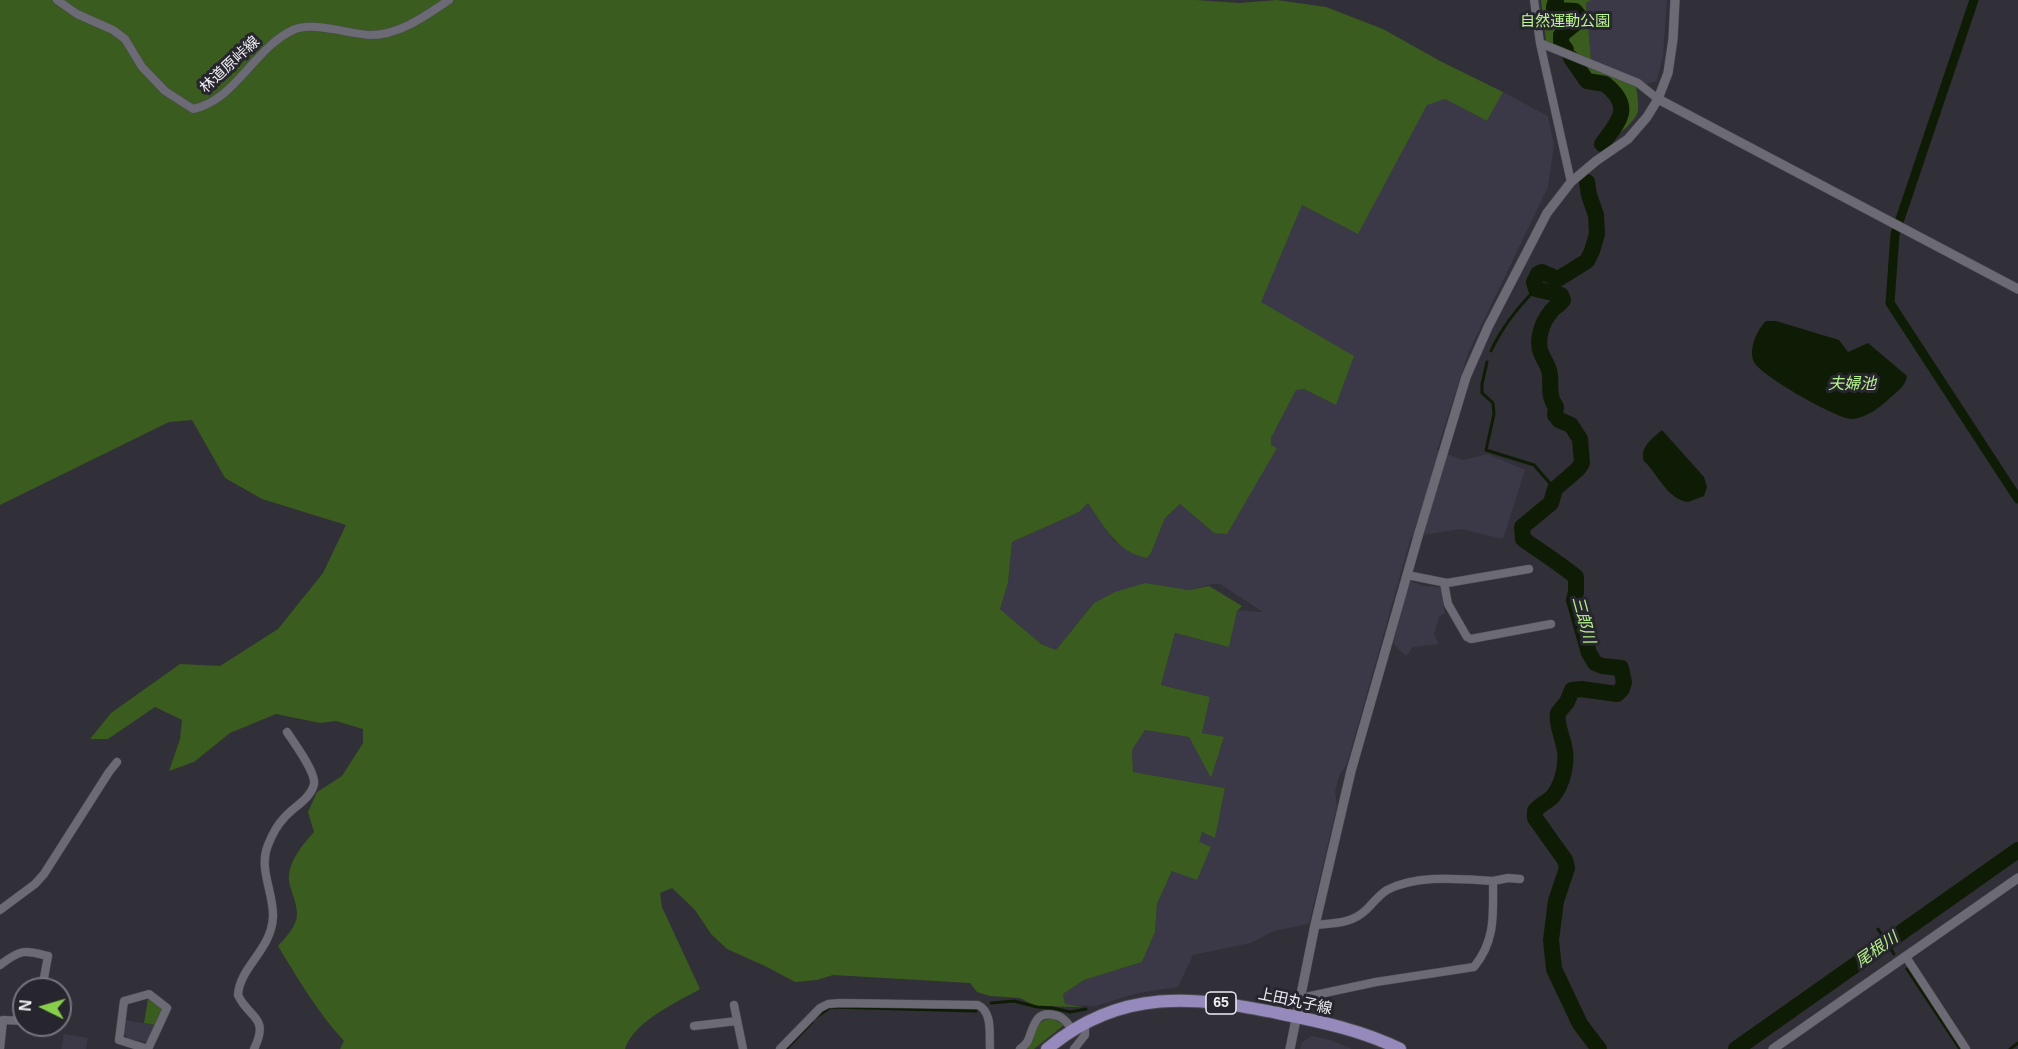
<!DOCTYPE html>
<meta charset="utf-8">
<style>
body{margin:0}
#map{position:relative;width:2018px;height:1049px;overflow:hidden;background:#312f37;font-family:Arial,sans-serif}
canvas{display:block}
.north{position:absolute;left:12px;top:977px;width:60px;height:60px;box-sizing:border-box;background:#27252d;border:2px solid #77757d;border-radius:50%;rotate:275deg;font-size:16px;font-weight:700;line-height:24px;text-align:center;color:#efeef4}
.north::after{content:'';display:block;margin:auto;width:21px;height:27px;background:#87cf4a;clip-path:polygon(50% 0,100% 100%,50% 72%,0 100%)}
</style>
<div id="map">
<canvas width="2018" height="1049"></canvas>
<div class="north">N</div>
</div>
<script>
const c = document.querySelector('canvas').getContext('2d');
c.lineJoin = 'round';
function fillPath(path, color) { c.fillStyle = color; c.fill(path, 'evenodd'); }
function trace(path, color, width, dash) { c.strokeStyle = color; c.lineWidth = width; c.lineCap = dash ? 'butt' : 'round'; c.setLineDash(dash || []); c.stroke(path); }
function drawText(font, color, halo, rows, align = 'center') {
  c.font = font + ' Arial,"Noto Sans JP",sans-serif'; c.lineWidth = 6; c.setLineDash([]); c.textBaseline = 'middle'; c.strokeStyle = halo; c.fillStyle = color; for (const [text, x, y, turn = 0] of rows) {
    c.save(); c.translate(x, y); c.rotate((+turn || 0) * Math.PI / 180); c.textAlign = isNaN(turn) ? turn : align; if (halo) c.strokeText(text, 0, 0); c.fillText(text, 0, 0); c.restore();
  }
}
fillPath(new Path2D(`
 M 1591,0 L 1667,0 L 1663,55 L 1657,81 L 1647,84 L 1591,60 L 1586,3 Z
 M 1503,92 L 1548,116 L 1554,145 L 1548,187 L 1469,351 L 1437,450 L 1463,460 L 1488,454 L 1525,470 L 1503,539 L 1461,529 L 1411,537 L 1347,764 L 1340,774 L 1335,791 L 1337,806 L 1309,924 L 1274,931 L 1251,943 L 1193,955 L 1178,987 L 1138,993 L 1096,1006 L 1068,1005 L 1065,1004 L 1063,994 L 1084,980 L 1142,962 L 1155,932 L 1157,904 L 1173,870 L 1211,847 L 1198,843 L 1202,832 L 1215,837 L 1225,788 L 1133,772 L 1132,750 L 1145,730 L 1189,737 L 1211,777 L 1224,738 L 1202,733 L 1210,697 L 1161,685 L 1175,633 L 1229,647 L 1237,610 L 1263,612 L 1220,584 L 1213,584 L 1189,590 L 1145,583 L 1094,603 L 1056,650 L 1041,644 L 1000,609 L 1008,583 L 1012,542 L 1079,512 L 1088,503 L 1114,541 L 1147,558 L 1151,553 L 1165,518 L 1180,504 L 1214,533 L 1277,448 L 1271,445 L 1271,438 L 1296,389 L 1304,389 L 1336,405 L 1353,356 L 1260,302 L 1302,205 L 1358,233 L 1427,104 L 1445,99 L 1487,121 Z
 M 1410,581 L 1424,586 L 1440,587 L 1445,613 L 1439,617 L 1434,634 L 1439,644 L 1413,647 L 1406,656 L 1393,643 Z
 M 125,1020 L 155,1025 L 147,1042 L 128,1039 L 124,1034 Z
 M 64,1034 L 88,1038 L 86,1049 L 61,1049 Z
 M 1312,1036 L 1330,1040 L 1352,1049 L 1300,1049 L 1302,1042 Z`), '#3b3947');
fillPath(new Path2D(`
 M 0,0 L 1196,0 L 1240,3 L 1277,0 L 1326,7 L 1383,29 L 1440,61 L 1503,92 L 1487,121 L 1445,99 L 1427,105 L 1358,234 L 1302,205 L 1261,302 L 1354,356 L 1336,405 L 1304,389 L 1296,390 L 1271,438 L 1271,445 L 1277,448 L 1227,534 L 1214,533 L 1180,504 L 1165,518 L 1151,553 L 1147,558 C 1118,553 1103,525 1088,503 L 1079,512 L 1012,542 L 1008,583 L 1000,609 L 1041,644 L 1056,650 L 1094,603 L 1115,592 L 1145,583 L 1189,590 L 1209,586 L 1242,606 L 1237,611 L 1229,647 L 1175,633 L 1161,685 L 1210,697 L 1202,733 L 1224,737 L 1211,778 L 1189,737 L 1145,730 L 1132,750 L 1133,772 L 1225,788 L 1215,838 L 1202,832 L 1199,842 L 1211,847 L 1197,880 L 1172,871 L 1157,904 L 1155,932 L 1142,962 L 1084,980 L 1063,994 L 1065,1004 L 1083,1007 L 1036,1006 L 1020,998 L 990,996 L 977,992 L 970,983 L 833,975 L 817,980 L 795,982 L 767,967 L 727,949 L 711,934 L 695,910 L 672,888 L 660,893 L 662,907 L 700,989 C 676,1003 634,1021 625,1049 L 340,1049 L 344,1041 C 318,1013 298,979 278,946 C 286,937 297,926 297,914 C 297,903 291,892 289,881 C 287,863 303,844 314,832 L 308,812 L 317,792 L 342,776 L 363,743 L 363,729 L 336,721 L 320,723 L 276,714 L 230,733 L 194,762 L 169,771 L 180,739 L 182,720 L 155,707 L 108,739 L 90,739 L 111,713 L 180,664 L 220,666 L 278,629 L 323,573 L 346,525 L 262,499 L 225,478 L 192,420 L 169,422 L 0,505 Z
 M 1541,0 L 1591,0 L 1586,3 L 1591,60 L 1553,47 L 1546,41 Z
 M 1565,57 L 1636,86 C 1637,94 1639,103 1638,111 C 1634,126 1607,142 1595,151 C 1598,144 1601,135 1606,129 C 1617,114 1625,110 1610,92 L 1587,88 L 1583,85 Z
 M 148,999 L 161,1007 L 162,1012 L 155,1025 L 144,1023 Z
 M 1052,1018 L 1064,1025 L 1034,1049 L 1024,1049 C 1031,1036 1036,1020 1052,1018 Z`), '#3a5c1e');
fillPath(new Path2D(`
 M 1766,321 L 1776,321 L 1839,340 L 1848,352 L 1868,343 L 1907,376 C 1906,385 1898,391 1891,397 C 1881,407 1866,418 1852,419 C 1837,419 1761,376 1754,362 C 1748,349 1757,330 1766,321 Z
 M 1662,430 L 1704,477 L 1707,487 L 1704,496 L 1688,502 C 1667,499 1658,474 1644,461 C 1639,447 1653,438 1662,430 Z`), '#0f1c05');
trace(new Path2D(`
 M 1491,351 C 1502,327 1517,308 1536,289
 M 1487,362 L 1482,384 L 1482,393 L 1493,403 L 1494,414 L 1486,450 L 1534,465 L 1555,489
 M 1878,929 L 1894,954
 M 1907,969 L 1960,1049
 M 991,1003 L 1014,1001 L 1037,1007 L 1053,1008 L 1070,1012 L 1086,1009
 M 816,1017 L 831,1007 L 976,1011
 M 786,1049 L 812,1022
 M 2010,1049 L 2018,1043`), '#0f1c05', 3);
trace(new Path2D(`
 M 1974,0 L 1895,234 L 1890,303 L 2018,499`), '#0f1c05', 9);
trace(new Path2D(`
 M 1556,0 L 1554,7 L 1558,10 L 1575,11 L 1579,16 L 1577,22 L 1561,35 L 1561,43 L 1566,50
 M 1571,58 L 1587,81 L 1605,84 C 1634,107 1619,121 1602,144
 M 1587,182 L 1589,195 L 1596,215 L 1597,234 L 1592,251 L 1587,261 L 1558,279 L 1542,272 L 1538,274 L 1534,282 L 1536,289 L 1561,295 L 1563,300 C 1559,306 1553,307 1550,313 C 1542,322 1536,341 1541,353 C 1544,361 1549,365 1550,375 C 1551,387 1548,396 1556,407 L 1555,415 L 1559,420 L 1571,425 L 1580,439 L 1582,463 L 1578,469 L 1555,489 L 1551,503 L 1522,527 L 1523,539 C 1541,552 1559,563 1576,577 L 1576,592 L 1574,600 L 1589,653 L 1595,663 L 1602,666 L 1621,668 L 1624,682 L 1622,689 L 1617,694 L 1581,689 L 1572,690 L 1567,702 L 1558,713 C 1556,724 1562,735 1564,746 C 1568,761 1563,784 1553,796 C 1548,802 1540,804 1535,811 L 1535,818 L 1565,860 L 1567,868 L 1556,901 L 1551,940 L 1554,969 L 1580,1024 L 1599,1049
 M 1736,1049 L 2018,850`), '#0f1c05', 16);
const minor = new Path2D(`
 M 57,0 L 77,14 L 113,30 L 125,39 L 142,67 L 165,91 L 193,109 C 236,100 254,48 293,30 C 312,21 349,34 370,35 C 400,35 425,16 449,0
 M 1534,0 L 1540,43 L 1571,182
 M 1540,43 L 1638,83 L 1658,99
 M 1407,575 L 1447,583 L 1529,569
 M 1444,583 L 1448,604 L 1467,637 L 1471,639 L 1551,624
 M 1493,881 L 1508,878 L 1520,879
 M 0,910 L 35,884 L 44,874 L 109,772 L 117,762
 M 1906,957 L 1966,1049
 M 0,965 C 21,949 23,950 48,956 L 42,989
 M 1301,998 L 1376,982 L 1474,967 C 1496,940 1493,914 1493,881 C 1459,879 1418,874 1387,890 C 1379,895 1373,903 1367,909 C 1352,924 1335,923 1315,925
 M 734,1005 L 743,1049
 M 694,1026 L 737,1021
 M 0,1049 L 3,1020 L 24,1021
 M 148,1049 L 167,1008 L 149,994 L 124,1001 L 119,1040 L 148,1049
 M 254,1049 C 270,1016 249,1019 238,995 C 240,966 271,951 273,917 C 274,893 258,869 268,845 C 272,835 276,826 284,818 C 293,807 311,799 314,784 C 316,772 294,743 287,732
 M 780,1049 L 820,1008 L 828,1004 L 840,1003 L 978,1005 C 993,1012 989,1035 990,1049
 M 1020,1049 C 1024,1046 1028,1042 1029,1038 C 1034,1025 1036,1011 1054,1015 C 1063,1016 1068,1023 1072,1030
 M 1074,1049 L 1085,1035 L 1085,1023`);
const tertiary = new Path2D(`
 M 1658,99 L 2018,289
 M 1290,1049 L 1315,925 L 1351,771 L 1419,533 L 1466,377 L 1488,327 L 1547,213 L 1571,182 L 1596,161 L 1628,139 L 1647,117 L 1658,99 L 1668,73 L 1673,39 L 1675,0
 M 1773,1049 L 2018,878`);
const primary = new Path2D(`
 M 1047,1049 C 1121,987 1195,996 1282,1014 C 1323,1022 1363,1031 1400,1049`);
trace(minor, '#4c4b52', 9);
trace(tertiary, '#4c4b52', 10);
trace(primary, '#4c4b52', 14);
trace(minor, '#6c6a74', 8);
trace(tertiary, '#6c6a74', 9);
trace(primary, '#968abd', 12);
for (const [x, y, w] of [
 [1221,1003,30]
]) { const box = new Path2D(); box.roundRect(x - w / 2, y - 11, w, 22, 4.5); c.fillStyle = '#27252d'; c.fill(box); trace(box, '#efeef4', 1.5); }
drawText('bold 14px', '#efeef4', null, [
 ["65",1221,1003]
]);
drawText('15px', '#bbf790', '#27252d', [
 ["自然運動公園",1565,22]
]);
drawText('15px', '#efeef4', '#27252d', [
 ["林道原峠線",230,65,-43],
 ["上田丸子線",1295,1002,12]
]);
drawText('italic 16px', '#b5f18a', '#27252d', [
 ["夫婦池",1852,385],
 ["三郎川",1583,620,75],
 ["尾根川",1877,950,-35]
]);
</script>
